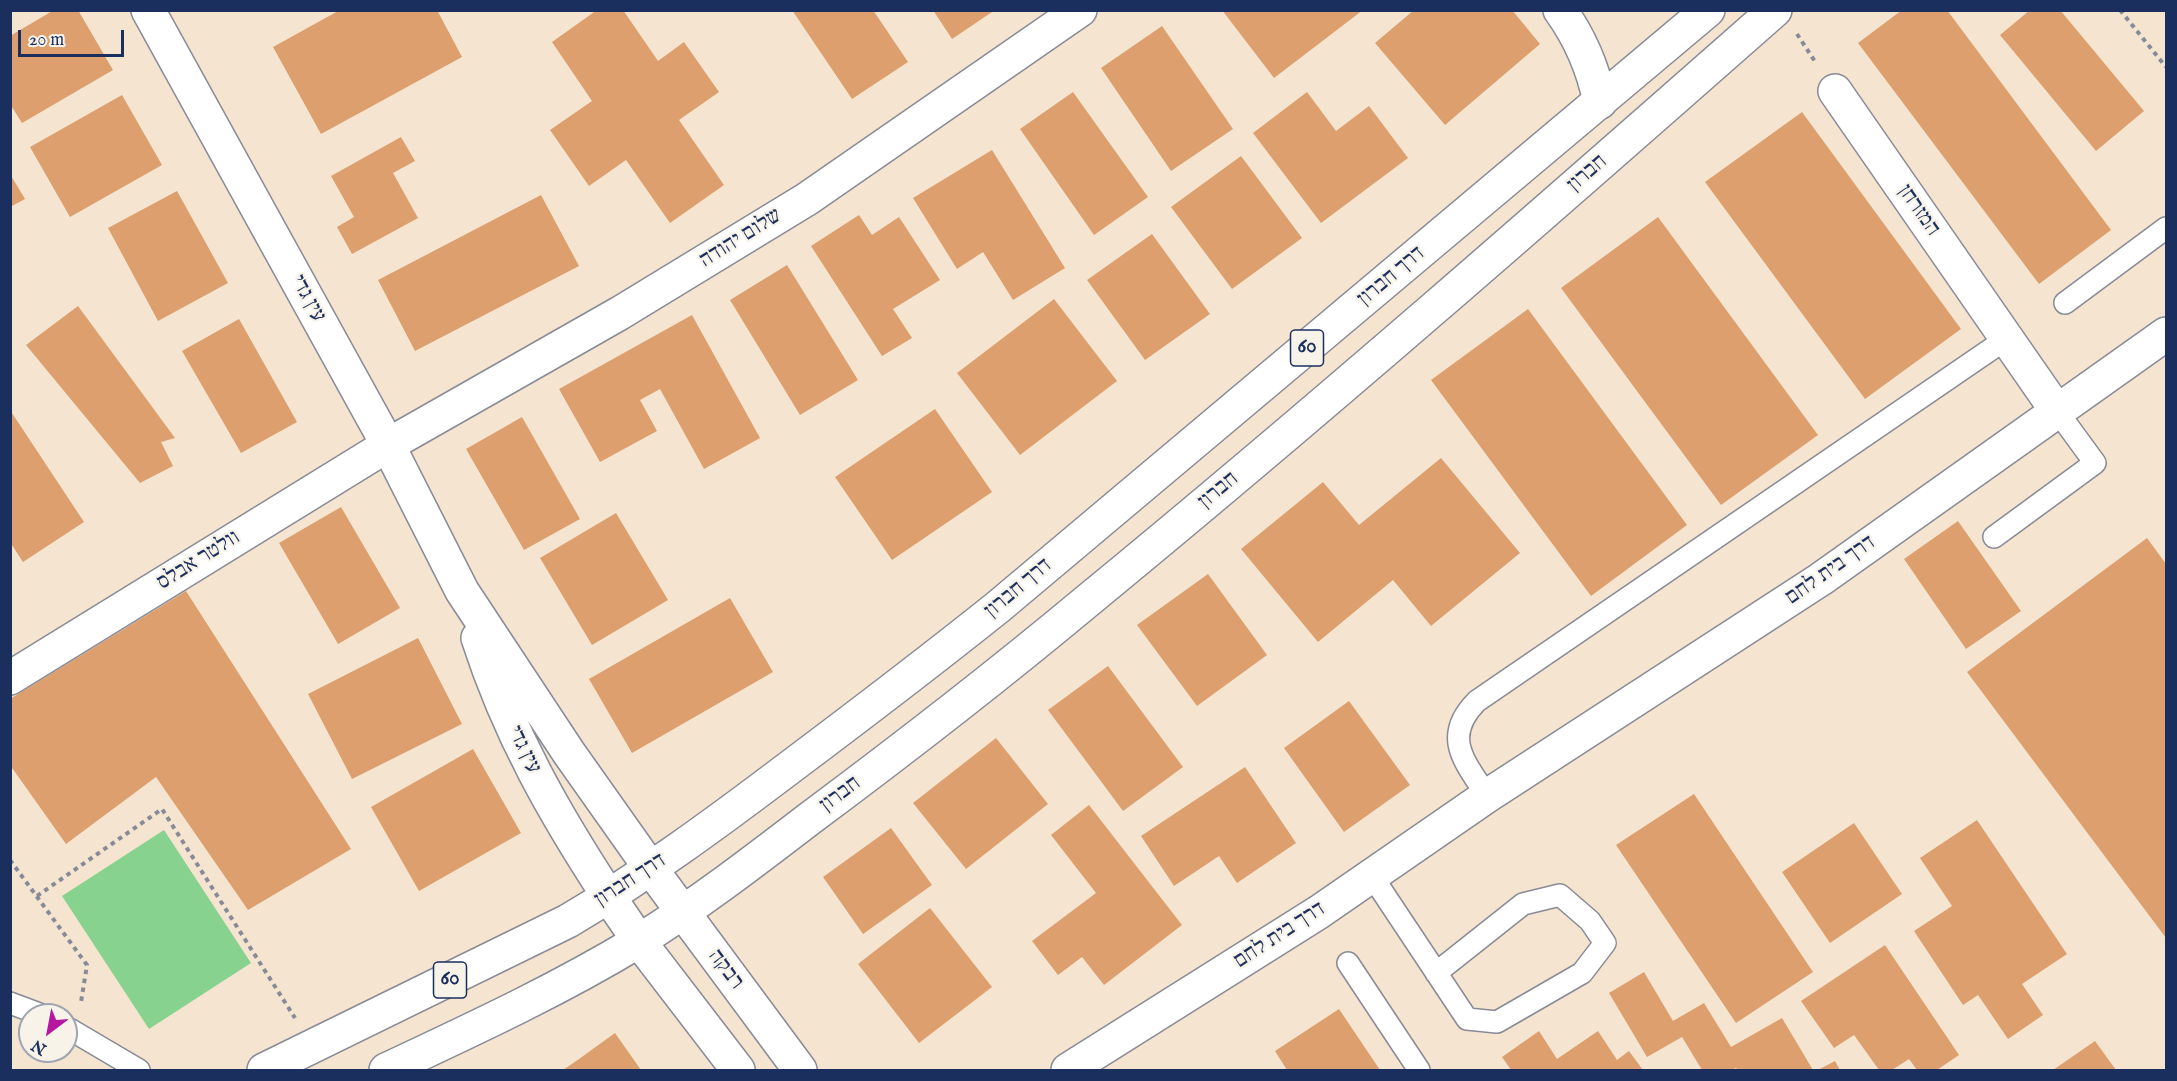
<!DOCTYPE html>
<meta charset="utf-8">
<style>
body{margin:0}
#map{position:relative;width:2177px;height:1081px;overflow:hidden;background:#f5e5d0;font-family:"IM FELL English",serif}
canvas{display:block}
.frame{position:absolute;inset:0;border:12px solid #1b2f5e;pointer-events:none}
.north{position:absolute;left:18px;top:1003px;width:60px;height:60px;box-sizing:border-box;background:#f7f3e8;border:2px solid #9fa5b1;border-radius:50%;rotate:212deg;font-size:16px;font-weight:700;line-height:24px;text-align:center;color:#1b2f5e}
.north::after{content:'';display:block;margin:auto;width:21px;height:27px;background:#b5179e;clip-path:polygon(50% 0,100% 100%,50% 72%,0 100%)}
.scale{position:absolute;left:18px;top:30px;width:106px;height:27px;box-sizing:border-box;border:3px solid #1b2f5e;border-top:0;padding-left:8px;font-size:18px;line-height:21px;white-space:nowrap;color:#1b2f5e;-webkit-text-stroke:4px #f7f3e8;paint-order:stroke}
</style>
<div id="map">
<canvas width="2177" height="1081"></canvas>
<div class="frame"></div>
<div class="north">N</div>
<div class="scale">20 m</div>
</div>
<script>
const c = document.querySelector('canvas').getContext('2d');
c.lineJoin = 'round';
function fillPath(path, color) { c.fillStyle = color; c.fill(path, 'evenodd'); }
function trace(path, color, width, dash) { c.strokeStyle = color; c.lineWidth = width; c.lineCap = dash ? 'butt' : 'round'; c.setLineDash(dash || []); c.stroke(path); }
function drawText(font, color, halo, rows, align = 'center') {
  c.font = font + ' "IM FELL English","Frank Ruhl Libre",serif'; c.lineWidth = 4.5; c.setLineDash([]); c.textBaseline = 'middle'; c.strokeStyle = halo; c.fillStyle = color; for (const [text, x, y, turn = 0] of rows) {
    c.save(); c.translate(x, y); c.rotate((+turn || 0) * Math.PI / 180); c.textAlign = isNaN(turn) ? turn : align; if (halo) c.strokeText(text, 0, 0); c.fillText(text, 0, 0); c.restore();
  }
}
fillPath(new Path2D(`
 M 164,830 L 251,963 L 149,1029 L 62,896 Z`), '#88d28f');
fillPath(new Path2D(`
 M 54,10 L 78,10 L 113,70 L 22,123 L 10,104 L 10,36 Z
 M 340,10 L 437,10 L 462,57 L 321,134 L 273,47 Z
 M 597,10 L 623,10 L 658,61 L 684,42 L 719,92 L 679,120 L 724,185 L 670,223 L 626,160 L 589,186 L 550,130 L 592,101 L 552,42 Z
 M 792,10 L 873,10 L 908,62 L 852,99 Z
 M 933,10 L 995,10 L 952,39 Z
 M 1222,10 L 1363,10 L 1274,78 Z
 M 1414,10 L 1512,10 L 1540,44 L 1445,125 L 1375,43 Z
 M 1902,10 L 1947,10 L 2111,230 L 2039,284 L 1858,43 Z
 M 2030,10 L 2060,10 L 2144,111 L 2096,151 L 2000,35 Z
 M 1162,26 L 1233,129 L 1171,171 L 1101,68 Z
 M 1073,92 L 1148,197 L 1094,235 L 1020,129 Z
 M 1307,92 L 1336,131 L 1369,106 L 1408,158 L 1321,223 L 1253,133 Z
 M 122,95 L 162,165 L 70,217 L 30,147 Z
 M 1802,112 L 1961,329 L 1865,399 L 1705,182 Z
 M 401,137 L 415,161 L 393,173 L 418,218 L 352,254 L 337,227 L 354,217 L 331,176 Z
 M 992,150 L 1065,268 L 1013,300 L 983,252 L 957,269 L 913,198 Z
 M 1241,156 L 1302,238 L 1232,289 L 1171,207 Z
 M 10,174 L 25,199 L 10,207 Z
 M 177,191 L 228,283 L 158,321 L 108,228 Z
 M 541,195 L 579,266 L 415,351 L 378,280 Z
 M 859,215 L 872,235 L 899,217 L 940,280 L 893,309 L 912,338 L 882,356 L 811,246 Z
 M 1658,217 L 1818,435 L 1721,505 L 1561,288 Z
 M 1152,234 L 1210,314 L 1145,360 L 1087,280 Z
 M 787,265 L 858,380 L 800,415 L 730,300 Z
 M 1054,299 L 1117,381 L 1020,455 L 957,373 Z
 M 78,306 L 175,438 L 161,442 L 173,466 L 140,483 L 26,345 Z
 M 1528,309 L 1687,525 L 1591,596 L 1431,380 Z
 M 692,315 L 760,438 L 704,469 L 660,389 L 640,400 L 657,431 L 600,462 L 559,389 Z
 M 239,319 L 297,422 L 241,453 L 182,351 Z
 M 935,409 L 992,492 L 892,560 L 835,477 Z
 M 10,410 L 84,522 L 23,562 L 10,542 Z
 M 522,417 L 580,519 L 524,550 L 466,449 Z
 M 1441,458 L 1520,553 L 1431,626 L 1393,580 L 1318,642 L 1241,549 L 1323,482 L 1359,525 Z
 M 341,507 L 400,608 L 338,644 L 279,543 Z
 M 616,513 L 668,600 L 592,645 L 540,558 Z
 M 1958,521 L 2021,611 L 1966,649 L 1904,559 Z
 M 2147,538 L 2166,564 L 2166,938 L 1967,672 Z
 M 1208,574 L 1267,655 L 1197,706 L 1137,625 Z
 M 186,591 L 351,849 L 248,910 L 156,777 L 66,844 L 10,765 L 10,699 Z
 M 730,598 L 773,672 L 632,753 L 589,679 Z
 M 418,638 L 462,724 L 352,779 L 308,694 Z
 M 1108,666 L 1183,767 L 1123,811 L 1048,710 Z
 M 1349,701 L 1410,785 L 1344,832 L 1284,748 Z
 M 996,738 L 1048,804 L 966,869 L 913,803 Z
 M 473,749 L 521,833 L 419,891 L 371,807 Z
 M 1245,767 L 1296,843 L 1237,883 L 1219,856 L 1174,886 L 1141,836 Z
 M 1694,794 L 1813,972 L 1736,1023 L 1616,845 Z
 M 1089,805 L 1182,925 L 1104,985 L 1082,957 L 1058,975 L 1032,941 L 1096,893 L 1051,835 Z
 M 1977,820 L 2067,954 L 2022,984 L 2043,1015 L 2008,1039 L 1978,995 L 1963,1005 L 1914,931 L 1952,906 L 1920,858 Z
 M 1854,823 L 1902,894 L 1830,943 L 1782,872 Z
 M 891,828 L 932,885 L 863,934 L 823,877 Z
 M 930,908 L 992,987 L 919,1043 L 858,964 Z
 M 1885,945 L 1959,1055 L 1937,1070 L 1917,1070 L 1909,1059 L 1892,1070 L 1879,1070 L 1854,1035 L 1834,1048 L 1801,1001 Z
 M 1644,972 L 1673,1021 L 1704,1003 L 1731,1047 L 1782,1018 L 1813,1070 L 1738,1070 L 1736,1068 L 1732,1070 L 1702,1070 L 1682,1037 L 1647,1057 L 1609,993 Z
 M 1339,1009 L 1380,1070 L 1287,1070 L 1275,1051 Z
 M 1539,1031 L 1557,1059 L 1598,1031 L 1617,1060 L 1629,1051 L 1643,1070 L 1511,1070 L 1502,1057 Z
 M 615,1033 L 641,1070 L 563,1070 L 579,1059 Z
 M 2095,1041 L 2116,1070 L 2053,1070 Z
 M 1835,1061 L 1840,1070 L 1818,1070 Z`), '#dd9f6d');
const lane = new Path2D(`
 M 2065,303 L 2166,228
 M 1994,537 L 2095,463 L 2057,411
 M 1487,796 C 1465,762 1441,737 1477,701 L 2006,339
 M 1372,876 L 1467,1019 L 1497,1022 L 1582,973 L 1605,943 L 1590,921 L 1560,895 L 1523,904 L 1436,973
 M 1348,963 L 1419,1070
 M 10,1003 L 42,1015
 M 66,1027 L 139,1070`);
const street = new Path2D(`
 M 148,10 L 388,445 L 462,591 L 569,753 L 651,869
 M 1560,10 C 1581,39 1593,68 1600,102
 M 1835,91 L 2057,411
 M 478,638 C 509,734 554,813 609,897
 M 10,678 L 388,445 L 620,313 L 807,199 L 1080,10
 M 1068,1070 L 1319,912 L 1487,796 L 1821,579 L 2166,334`);
const secondary = new Path2D(`
 M 651,869 L 800,1070
 M 609,897 L 639,941 L 738,1070`);
const highway = new Path2D(`
 M 264,1070 L 568,921 C 644,876 715,824 785,771 C 857,717 928,663 998,607 L 1708,10
 M 386,1070 C 471,1030 556,991 637,942 C 697,905 753,862 809,819 C 903,749 996,677 1086,602 C 1320,410 1548,210 1775,10`);
trace(lane, '#888a97', 24);
trace(street, '#888a97', 36);
trace(secondary, '#888a97', 36);
trace(highway, '#888a97', 36);
trace(new Path2D(`
 M 2120,10 L 2166,67
 M 1797,34 L 1816,63
 M 10,860 L 87,965 L 81,1002
 M 37,896 L 162,809 L 295,1018`), '#888a97', 4, [4.5, 4.5]);
trace(lane, '#fff', 21);
trace(street, '#fff', 33);
trace(secondary, '#fff', 33);
trace(highway, '#fff', 33);
for (const [x, y, w] of [
 [1307,348,33],
 [450,980,33]
]) { const box = new Path2D(); box.roundRect(x - w / 2, y - 18, w, 36, 4.5); c.fillStyle = '#f7f3e8'; c.fill(box); trace(box, '#1b2f5e', 1.5); }
drawText('bold 21px', '#1b2f5e', null, [
 ["60",1307,348],
 ["60",450,980]
]);
drawText('22px', '#1b2f5e', '#f7f3e8', [
 ["חברון",1588,174,-41],
 ["המזרחן",1918,211,55],
 ["שלום יהודה",741,239,-32],
 ["דרך חברון",1392,277,-40],
 ["עין גדי",307,299,61],
 ["חברון",1219,491,-40],
 ["וולטר אבלס",199,561,-32],
 ["דרך בית לחם",1831,571,-35],
 ["דרך חברון",1019,589,-40],
 ["עין גדי",523,750,64],
 ["חברון",841,795,-37],
 ["דרך חברון",631,881,-33],
 ["דרך בית לחם",1280,936,-33],
 ["רבקה",725,970,53]
]);
</script>
